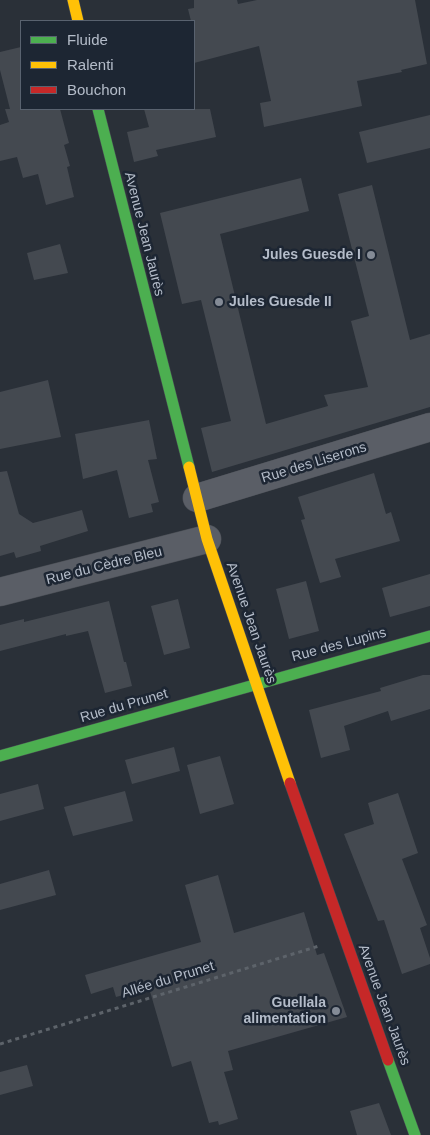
<!DOCTYPE html>
<meta charset="utf-8">
<style>
body{margin:0}
#map{position:relative;width:430px;height:1135px;overflow:hidden;background:#2a3038;font-family:Arial,sans-serif}
canvas{display:block}
.legend{position:absolute;left:20px;top:20px;width:175px;height:90px;box-sizing:border-box;background:#1d2633;border:1px solid #59626f;margin:0;padding:6px 9px;list-style:none;font-size:15px;color:#b4bcc9}
.legend li{display:flex;align-items:center;gap:10px;height:25px}
.legend b{width:25px;border:1px solid #59626f}
</style>
<div id="map">
<canvas width="430" height="1135"></canvas>
<ul class="legend">
<li><b style="height:6px;background:#4caf50"></b>Fluide</li>
<li><b style="height:6px;background:#ffc107"></b>Ralenti</li>
<li><b style="height:6px;background:#c62828"></b>Bouchon</li>
</ul>
</div>
<script>
const c = document.querySelector('canvas').getContext('2d');
c.lineJoin = 'round';
function fillPath(path, color) { c.fillStyle = color; c.fill(path, 'evenodd'); }
function trace(path, color, width, dash) { c.strokeStyle = color; c.lineWidth = width; c.lineCap = dash ? 'butt' : 'round'; c.setLineDash(dash || []); c.stroke(path); }
function drawText(font, color, halo, rows, align = 'center') {
  c.font = font + ' Arial,sans-serif'; c.lineWidth = 5; c.setLineDash([]); c.textBaseline = 'middle'; c.strokeStyle = halo; c.fillStyle = color; for (const [text, x, y, turn = 0] of rows) {
    c.save(); c.translate(x, y); c.rotate((+turn || 0) * Math.PI / 180); c.textAlign = isNaN(turn) ? turn : align; if (halo) c.strokeText(text, 0, 0); c.fillText(text, 0, 0); c.restore();
  }
}
fillPath(new Path2D(`
 M 194,0 L 237,0 L 238,4 L 257,0 L 415,0 L 427,64 L 401,70 L 402,72 L 357,81 L 362,106 L 264,127 L 260,103 L 271,101 L 259,46 L 194,63 L 194,21 L 191,21 L 188,9 L 194,8 Z
 M 21,47 L 21,109 L 60,109 L 69,143 L 64,145 L 70,166 L 67,167 L 74,197 L 46,205 L 38,174 L 23,178 L 17,157 L 0,161 L 0,125 L 9,122 L 5,109 L 10,109 L 0,70 L 0,52 Z
 M 144,109 L 210,109 L 216,137 L 156,150 L 158,156 L 134,162 L 127,132 L 149,127 Z
 M 430,115 L 430,148 L 367,163 L 359,132 Z
 M 301,178 L 309,211 L 220,234 L 266,424 L 328,406 L 324,395 L 368,387 L 351,321 L 369,316 L 338,194 L 372,185 L 410,340 L 430,334 L 430,407 L 212,472 L 201,428 L 231,421 L 201,300 L 182,304 L 160,213 Z
 M 60,244 L 68,273 L 34,280 L 27,253 Z
 M 48,380 L 61,437 L 0,449 L 0,392 Z
 M 149,420 L 157,459 L 148,460 L 159,502 L 151,504 L 153,512 L 129,518 L 117,470 L 83,479 L 75,434 Z
 M 7,471 L 19,514 L 33,523 L 82,510 L 88,531 L 40,546 L 41,551 L 16,558 L 14,552 L 0,556 L 0,472 Z
 M 374,473 L 386,514 L 391,512 L 400,541 L 335,559 L 341,577 L 320,583 L 301,520 L 305,519 L 298,497 Z
 M 430,574 L 430,606 L 390,617 L 382,588 Z
 M 306,581 L 319,631 L 289,639 L 276,589 Z
 M 178,599 L 190,648 L 164,655 L 151,606 Z
 M 109,601 L 124,662 L 126,662 L 132,686 L 105,693 L 88,631 L 66,636 L 66,634 L 0,651 L 0,625 L 24,619 L 24,622 Z
 M 423,675 L 430,675 L 430,709 L 391,721 L 388,711 L 344,726 L 350,750 L 321,758 L 309,710 L 381,691 L 380,688 Z
 M 174,747 L 180,771 L 132,784 L 125,760 Z
 M 220,756 L 234,804 L 200,814 L 187,765 Z
 M 38,784 L 44,809 L 0,821 L 0,794 Z
 M 125,791 L 133,821 L 73,836 L 64,807 Z
 M 398,793 L 418,853 L 402,859 L 427,925 L 420,928 L 430,958 L 430,964 L 402,974 L 384,920 L 378,921 L 344,834 L 374,824 L 368,803 Z
 M 49,870 L 56,895 L 0,910 L 0,884 Z
 M 218,875 L 234,933 L 304,912 L 317,955 L 324,953 L 347,1017 L 228,1051 L 233,1070 L 224,1072 L 238,1119 L 219,1125 L 218,1121 L 209,1123 L 191,1061 L 172,1067 L 149,988 L 116,997 L 113,987 L 91,994 L 85,975 L 201,942 L 185,885 Z
 M 27,1065 L 33,1086 L 0,1095 L 0,1072 Z
 M 379,1103 L 391,1135 L 357,1135 L 350,1111 Z`), '#444950');
const street = new Path2D(`
 M 197,498 L 430,427
 M 0,592 L 207,539`);
const fast = new Path2D(`
 M 98,109 L 189,467
 M 0,756 L 430,636
 M 388,1060 L 415,1135`);
const slow = new Path2D(`
 M 73,0 L 78,21
 M 189,467 L 207,539 L 290,783`);
const jam = new Path2D(`
 M 290,783 L 388,1060`);
trace(street, '#484c53', 29);
trace(fast, '#484c53', 12);
trace(slow, '#484c53', 12);
trace(jam, '#484c53', 12);
trace(new Path2D(`
 M 0,1044 L 319,946`), '#5d636a', 3, [4, 4]);
trace(street, '#5a5e66', 28);
trace(fast, '#4caf50', 11);
trace(slow, '#ffc107', 11);
trace(jam, '#c62828', 11);
for (const [x, y, r, color] of [
 [371,255,5,"#848b96"],
 [219,302,5,"#848b96"],
 [336,1011,5,"#848b96"]
]) { const dot = new Path2D(); dot.arc(x, y, r, 0, 2 * Math.PI); c.fillStyle = color; c.fill(dot); trace(dot, '#1d2633', 2); }
drawText('14px', '#b4bcc9', '#1d2633', [
 ["Avenue Jean Jaurès",144,234,76],
 ["Rue des Liserons",314,463,-17],
 ["Rue du Cèdre Bleu",104,566,-14],
 ["Avenue Jean Jaurès",251,623,71],
 ["Rue des Lupins",339,645,-15],
 ["Rue du Prunet",124,706,-16],
 ["Allée du Prunet",168,980,-17],
 ["Avenue Jean Jaurès",384,1005,70]
]);
drawText('bold 14px', '#b4bcc9', '#1d2633', [
 ["Jules Guesde I",361,255],
 ["Jules Guesde II",229,302,"left"],
 ["Guellala",326,1003],
 ["alimentation",326,1019]
], 'right');
</script>
